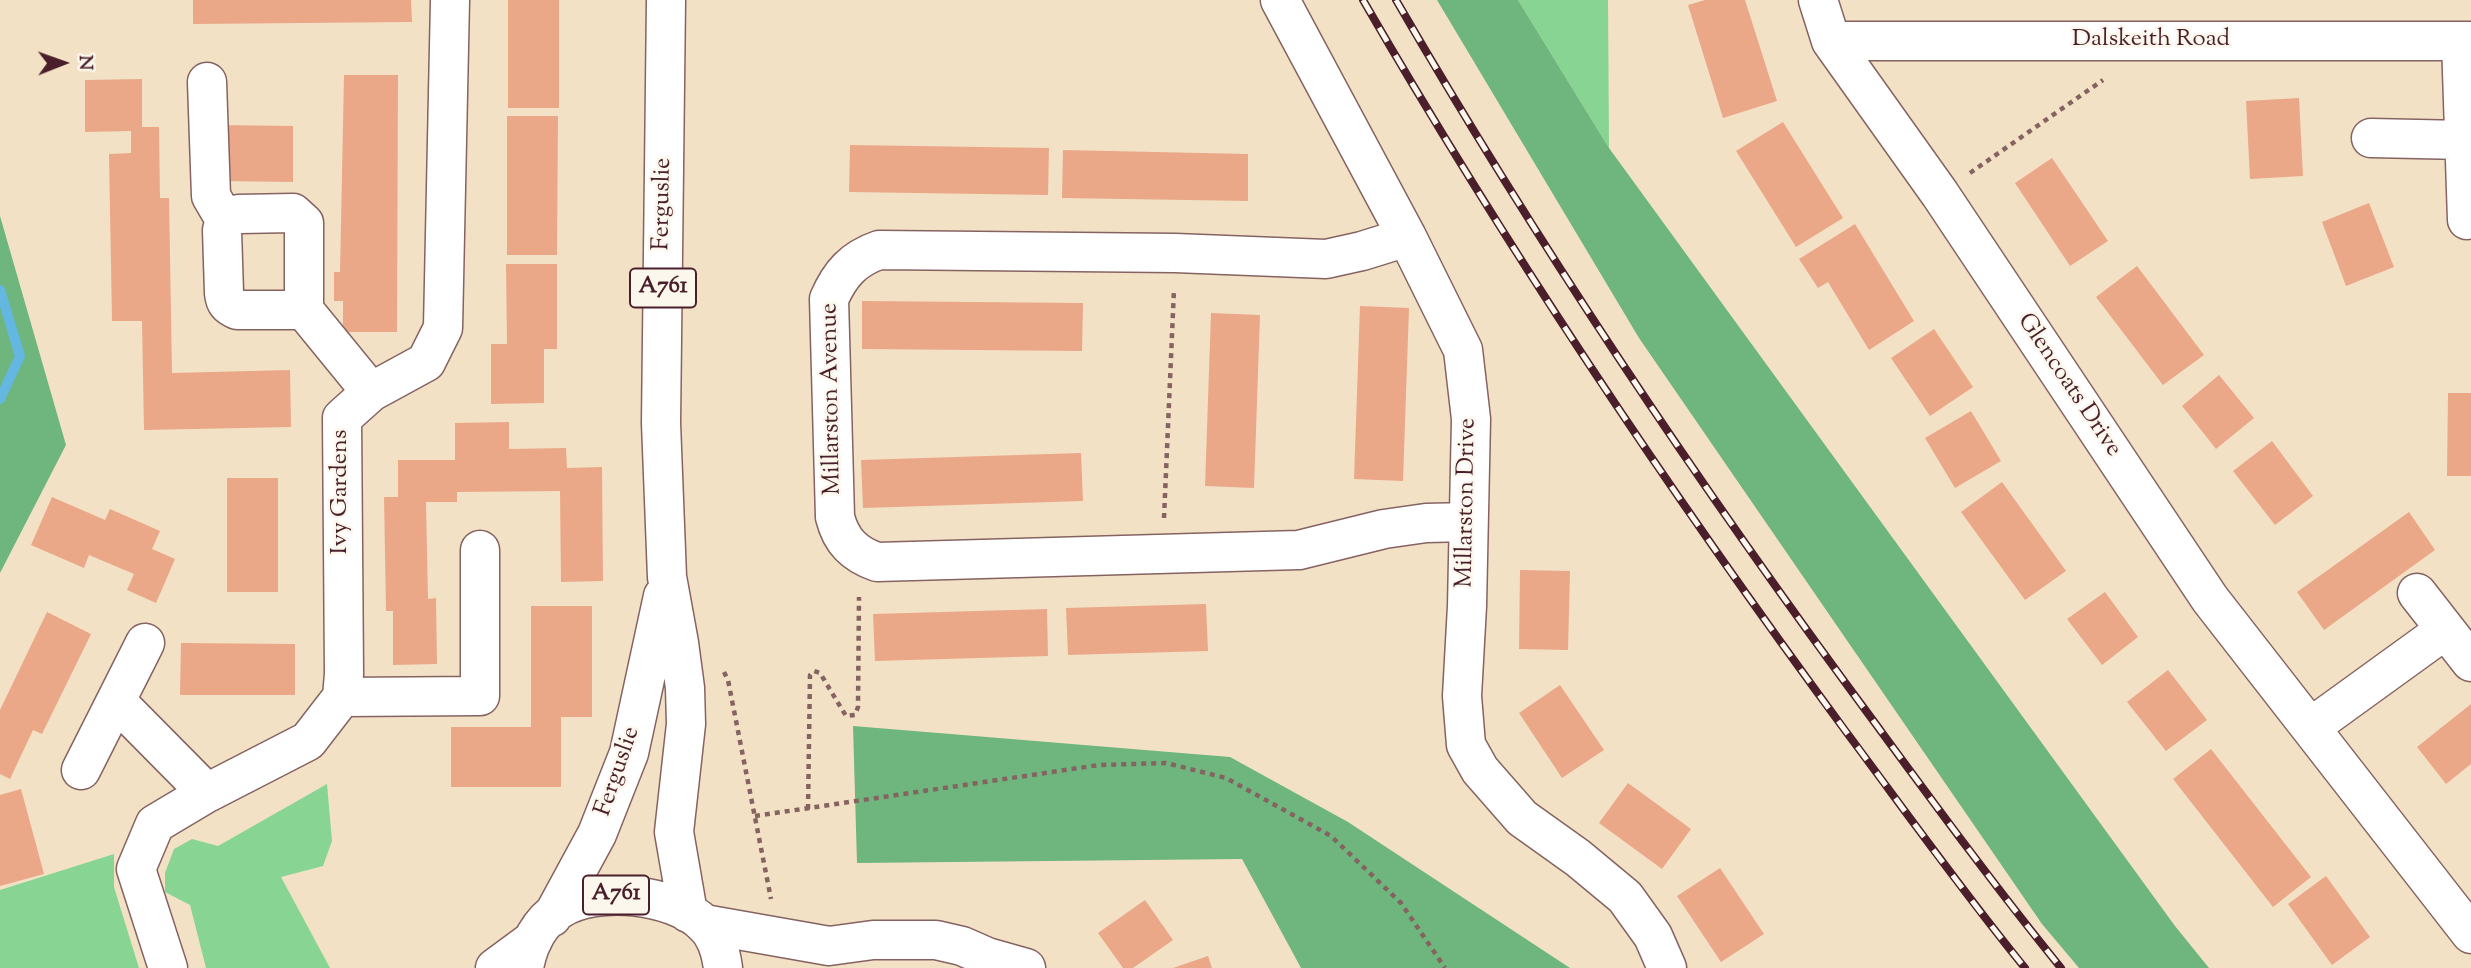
<!DOCTYPE html>
<style>
body{margin:0}
#map{position:relative;width:2471px;height:968px;overflow:hidden;background:#f3e1c6;font-family:"Sorts Mill Goudy",serif}
canvas{display:block}
.north{position:absolute;left:28px;top:28px;width:70px;height:70px;-webkit-text-stroke:5px #fbf7ec;paint-order:stroke;rotate:89deg;font-size:19px;font-weight:700;line-height:28px;text-align:center;color:#4a1f2b}
.north::after{content:'';display:block;margin:auto;width:24px;height:32px;background:#4a1f2b;clip-path:polygon(50% 0,100% 100%,50% 72%,0 100%)}
</style>
<div id="map">
<canvas width="2471" height="968"></canvas>
<div class="north">N</div>
</div>
<script>
const c = document.querySelector('canvas').getContext('2d');
c.lineJoin = 'round';
function fillPath(path, color) { c.fillStyle = color; c.fill(path, 'evenodd'); }
function trace(path, color, width, dash) { c.strokeStyle = color; c.lineWidth = width; c.lineCap = dash ? 'butt' : 'round'; c.setLineDash(dash || []); c.stroke(path); }
function drawText(font, color, halo, rows, align = 'center') {
  c.font = font + ' "Sorts Mill Goudy",serif'; c.lineWidth = 5; c.setLineDash([]); c.textBaseline = 'middle'; c.strokeStyle = halo; c.fillStyle = color; for (const [text, x, y, turn = 0] of rows) {
    c.save(); c.translate(x, y); c.rotate((+turn || 0) * Math.PI / 180); c.textAlign = isNaN(turn) ? turn : align; if (halo) c.strokeText(text, 0, 0); c.fillText(text, 0, 0); c.restore();
  }
}
fillPath(new Path2D(`
 M 1518,0 L 1608,0 L 1609,148 Z
 M 327,784 L 332,841 L 323,866 L 281,877 L 330,968 L 206,968 L 190,905 L 165,892 L 165,873 L 174,849 L 192,839 L 218,846 Z
 M 114,854 L 114,887 L 139,968 L 0,968 L 0,890 Z`), '#88d593');
fillPath(new Path2D(`
 M 1437,0 L 1518,0 L 1609,148 L 2175,926 L 2209,968 L 2079,968 L 2042,924 L 1639,338 Z
 M 0,216 L 66,445 L 0,573 Z
 M 853,726 L 1230,757 L 1348,822 L 1570,968 L 1301,968 L 1242,859 L 857,863 Z`), '#6eb67d');
trace(new Path2D(`
 M 0,290 L 20,356 L 0,399`), '#64b7e0', 10);
fillPath(new Path2D(`
 M 193,0 L 411,0 L 412,22 L 193,24 Z
 M 508,0 L 559,0 L 559,108 L 508,108 Z
 M 1705,0 L 1745,0 L 1777,101 L 1723,118 L 1688,5 Z
 M 344,75 L 398,75 L 397,332 L 343,332 L 343,301 L 334,301 L 334,272 L 340,272 Z
 M 142,79 L 142,127 L 159,127 L 160,198 L 169,198 L 172,373 L 290,370 L 291,427 L 144,430 L 142,321 L 112,321 L 109,154 L 131,153 L 131,131 L 85,132 L 85,80 Z
 M 2299,98 L 2303,176 L 2250,179 L 2246,101 Z
 M 507,116 L 558,116 L 557,255 L 507,255 Z
 M 1783,122 L 1843,218 L 1796,247 L 1736,151 Z
 M 218,125 L 293,126 L 293,182 L 217,181 Z
 M 850,145 L 1049,148 L 1048,195 L 849,192 Z
 M 1063,150 L 1248,154 L 1248,201 L 1062,198 Z
 M 2052,158 L 2108,241 L 2070,266 L 2015,183 Z
 M 2369,203 L 2394,267 L 2346,286 L 2322,222 Z
 M 1855,224 L 1914,321 L 1869,350 L 1828,282 L 1818,288 L 1799,259 Z
 M 506,264 L 557,264 L 557,349 L 544,349 L 544,403 L 491,404 L 491,344 L 507,344 Z
 M 2137,266 L 2204,355 L 2163,385 L 2096,297 Z
 M 862,301 L 1083,303 L 1082,351 L 862,349 Z
 M 1360,306 L 1409,308 L 1403,481 L 1354,479 Z
 M 1211,313 L 1260,315 L 1254,488 L 1205,486 Z
 M 1934,329 L 1973,387 L 1930,416 L 1891,358 Z
 M 2219,375 L 2254,418 L 2216,449 L 2182,406 Z
 M 2448,393 L 2471,393 L 2471,476 L 2447,476 Z
 M 1971,411 L 2001,461 L 1955,488 L 1925,438 Z
 M 509,422 L 509,449 L 566,448 L 567,468 L 602,467 L 603,581 L 561,582 L 560,491 L 457,492 L 457,502 L 426,502 L 428,599 L 436,598 L 437,664 L 393,665 L 393,611 L 386,611 L 384,497 L 398,497 L 398,460 L 455,460 L 455,423 Z
 M 2272,441 L 2313,496 L 2275,525 L 2233,471 Z
 M 1081,453 L 1083,501 L 863,508 L 861,460 Z
 M 227,478 L 278,478 L 278,592 L 227,592 Z
 M 2002,482 L 2066,571 L 2025,600 L 1961,512 Z
 M 52,497 L 105,520 L 110,509 L 160,531 L 152,549 L 175,559 L 156,603 L 127,590 L 134,574 L 89,555 L 84,568 L 31,545 Z
 M 2409,512 L 2435,550 L 2324,630 L 2297,592 Z
 M 1520,570 L 1570,571 L 1568,650 L 1519,649 Z
 M 2105,592 L 2138,637 L 2102,665 L 2067,619 Z
 M 1206,604 L 1208,651 L 1068,655 L 1066,608 Z
 M 531,606 L 592,606 L 592,717 L 561,717 L 561,787 L 451,787 L 451,727 L 531,727 Z
 M 1047,609 L 1048,656 L 875,661 L 873,614 Z
 M 47,612 L 91,634 L 42,734 L 33,730 L 10,779 L 0,774 L 0,710 Z
 M 181,643 L 295,644 L 295,695 L 180,695 Z
 M 2168,670 L 2207,720 L 2166,751 L 2127,702 Z
 M 1560,685 L 1604,750 L 1562,778 L 1519,713 Z
 M 2471,704 L 2471,764 L 2446,784 L 2417,747 Z
 M 2211,749 L 2311,877 L 2273,907 L 2173,779 Z
 M 1628,783 L 1691,829 L 1662,869 L 1599,823 Z
 M 21,789 L 44,874 L 0,886 L 0,795 Z
 M 1720,868 L 1764,934 L 1721,962 L 1677,896 Z
 M 2326,876 L 2370,937 L 2332,965 L 2288,904 Z
 M 1145,900 L 1173,940 L 1133,968 L 1123,968 L 1098,933 Z
 M 1208,956 L 1212,968 L 1173,968 Z`), '#eaa888');
const minor = new Path2D(`
 M 1280,0 L 1407,237 L 1463,350 L 1471,419 L 1467,606 L 1462,696 L 1466,745 L 1480,770 L 1522,818 L 1578,858 L 1625,897 L 1653,936 L 1667,968
 M 1818,0 L 1831,41 L 1940,194 L 2210,599 L 2471,934
 M 1831,41 L 2471,41
 M 2461,42 L 2467,220
 M 207,82 L 211,196 L 225,220
 M 2371,138 L 2464,140
 M 1407,237 L 1362,251 L 1326,259 L 1175,253 L 879,250 C 853,259 840,274 829,299 L 835,517 C 841,541 854,554 877,562 L 1299,550 L 1384,529 L 1426,523 L 1468,522
 M 304,310 L 237,310 C 228,306 225,303 224,293 L 222,230 C 225,219 228,216 239,214 L 293,213 L 304,223 L 304,310 L 371,392
 M 2417,593 L 2471,662
 M 342,697 L 480,696 L 480,550
 M 116,701 L 207,793
 M 2311,727 L 2445,630
 M 81,770 L 145,643
 M 704,924 L 829,946 L 873,940 L 936,940 L 962,946 L 987,957 L 1026,968
 M 168,968 L 136,869 L 155,824 L 207,793 L 308,741 L 342,697 L 344,674 L 342,418 L 371,392 L 426,362 L 443,328 L 450,0
 M 495,968 L 533,940`);
const major = new Path2D(`
 M 666,0 L 661,423 L 667,577 L 679,643 L 685,688 L 686,724 L 674,832 L 688,913
 M 552,917 L 597,834 L 629,753 L 663,596
 M 524,968 C 528,945 539,922 560,909 C 597,886 672,893 704,924 C 716,935 721,952 723,968`);
trace(minor, '#856361', 41);
trace(major, '#856361', 41);
trace(new Path2D(`
 M 1970,173 L 2103,80
 M 1164,518 L 1174,289
 M 724,672 L 728,680 L 771,899
 M 808,809 L 810,675 L 814,671 L 820,673 L 846,716 L 855,715 L 858,707 L 859,597
 M 755,816 L 1099,765 L 1166,763 L 1226,778 L 1331,836 L 1401,903 L 1445,968`), '#856361', 4.5, [5, 5]);
trace(minor, '#fff', 38);
trace(major, '#fff', 38);
const rail = new Path2D(`
 M 1363,0 C 1510,254 1673,497 1847,733 C 1906,812 1963,892 2025,968
 M 1396,0 C 1541,250 1703,491 1875,723 C 1936,806 1996,888 2061,968`);
trace(rail, '#4a1f2b', 8);
trace(rail, '#fbf7ec', 5, [16]);
for (const [x, y, w] of [
 [663,288,66],
 [616,895,66]
]) { const box = new Path2D(); box.roundRect(x - w / 2, y - 19.5, w, 39, 5); c.fillStyle = '#fbf7ec'; c.fill(box); trace(box, '#4a1f2b', 2); }
drawText('bold 23px', '#4a1f2b', null, [
 ["A761",663,288],
 ["A761",616,895]
]);
drawText('24px', '#4a1f2b', '#fbf7ec', [
 ["Dalskeith Road",2151,41],
 ["Ferguslie",664,204,-89],
 ["Glencoats Drive",2068,386,56],
 ["Millarston Avenue",833,399,-91],
 ["Ivy Gardens",342,492,-90],
 ["Millarston Drive",1468,503,-89],
 ["Ferguslie",619,772,-71]
]);
</script>
